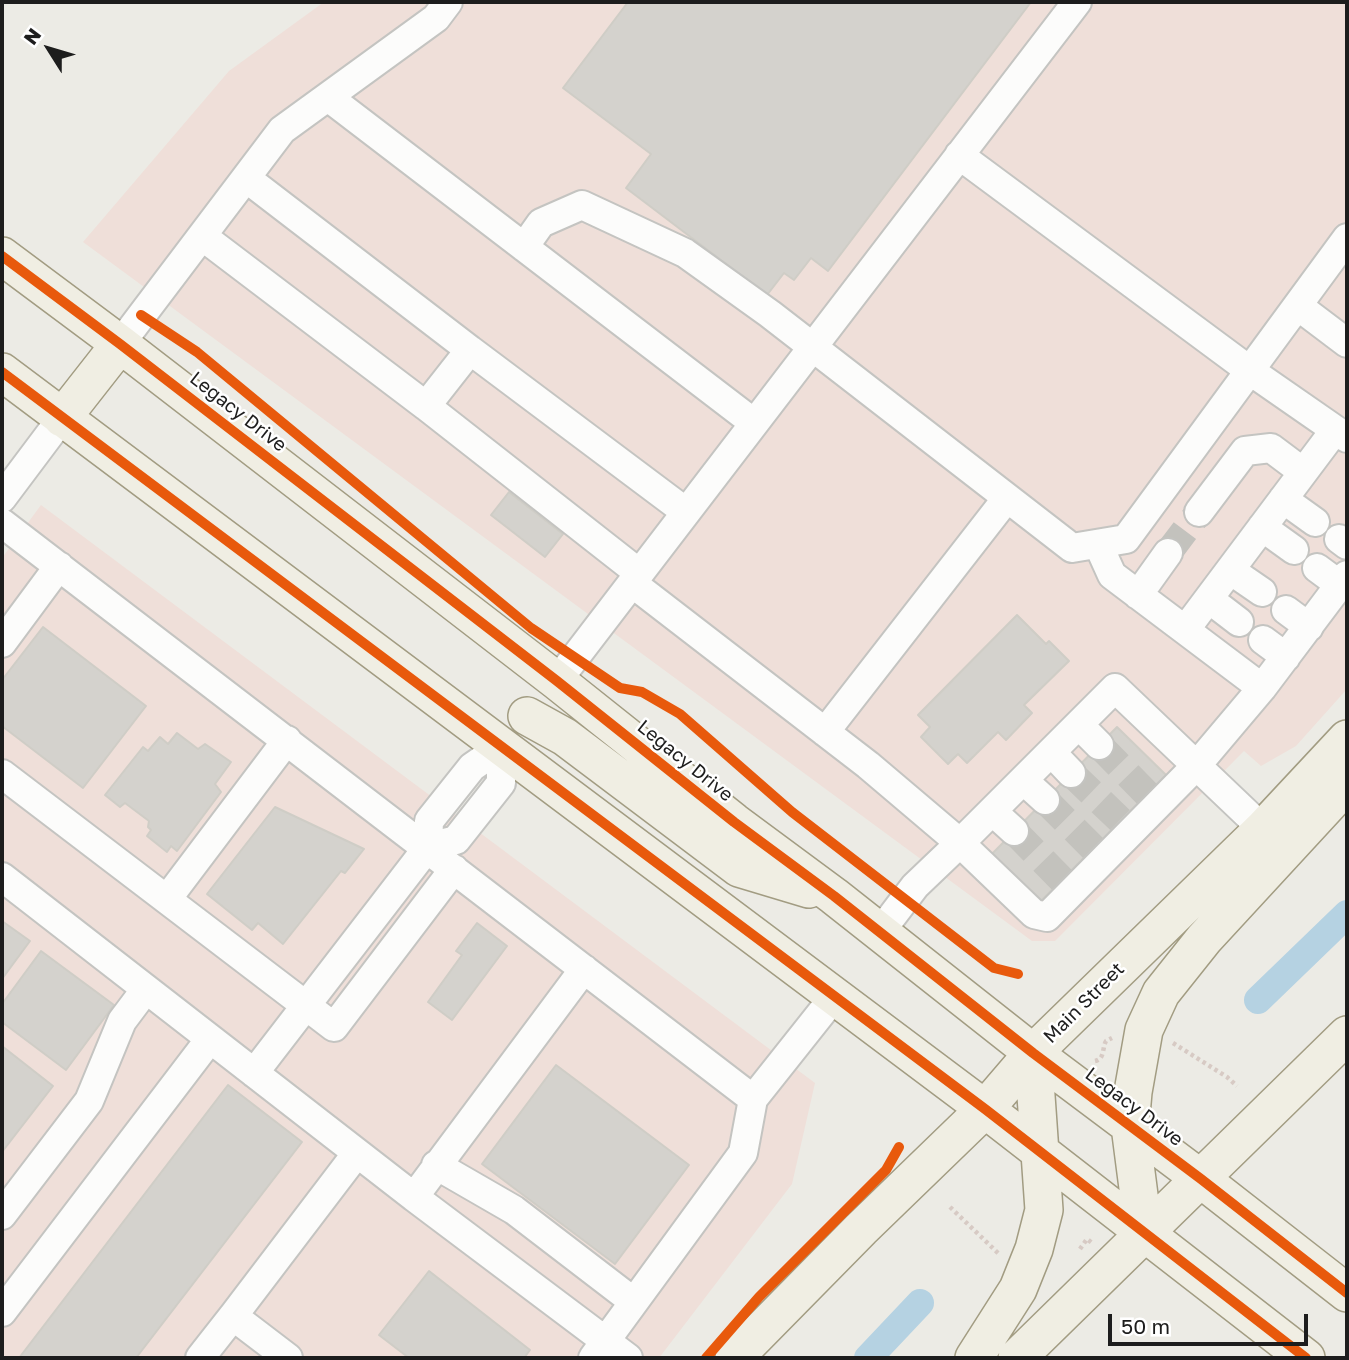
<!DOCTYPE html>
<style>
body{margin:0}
#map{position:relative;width:1349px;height:1360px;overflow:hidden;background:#ecebe5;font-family:"Golos Text",sans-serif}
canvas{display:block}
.frame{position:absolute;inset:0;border:4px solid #1d1d1d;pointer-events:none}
.north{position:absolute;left:14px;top:14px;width:70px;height:70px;-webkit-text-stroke:5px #fff;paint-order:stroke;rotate:307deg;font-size:19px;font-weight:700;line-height:28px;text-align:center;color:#1d1d1d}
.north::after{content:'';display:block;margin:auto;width:24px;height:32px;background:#1d1d1d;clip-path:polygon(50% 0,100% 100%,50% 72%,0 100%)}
.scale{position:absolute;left:1108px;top:1314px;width:200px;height:32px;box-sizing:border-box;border:4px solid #1d1d1d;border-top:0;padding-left:9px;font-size:21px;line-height:24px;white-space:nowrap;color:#1d1d1d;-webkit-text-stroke:5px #fff;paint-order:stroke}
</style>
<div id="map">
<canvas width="1349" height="1360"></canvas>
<div class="frame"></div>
<div class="north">N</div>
<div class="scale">50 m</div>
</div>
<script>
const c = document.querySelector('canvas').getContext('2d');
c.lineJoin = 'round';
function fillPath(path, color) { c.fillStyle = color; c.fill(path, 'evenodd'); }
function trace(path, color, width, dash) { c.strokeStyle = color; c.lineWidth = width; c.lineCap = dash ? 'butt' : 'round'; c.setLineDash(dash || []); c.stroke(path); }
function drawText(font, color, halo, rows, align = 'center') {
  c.font = font + ' "Golos Text",sans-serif'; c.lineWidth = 5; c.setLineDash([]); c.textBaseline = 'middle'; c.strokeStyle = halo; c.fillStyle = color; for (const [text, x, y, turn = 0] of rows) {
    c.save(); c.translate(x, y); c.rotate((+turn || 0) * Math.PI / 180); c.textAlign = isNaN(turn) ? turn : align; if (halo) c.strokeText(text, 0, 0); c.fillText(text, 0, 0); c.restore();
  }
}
fillPath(new Path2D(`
 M 324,2 L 1347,2 L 1347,689 L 1296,746 L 1261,766 L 1244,751 L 1055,941 L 1032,941 L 83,242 L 229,71 Z
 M 41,505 L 815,1083 L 792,1184 L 659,1358 L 2,1358 L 2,558 Z`), '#efdfd9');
trace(new Path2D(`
 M 1258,1000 L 1347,914
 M 868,1358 L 920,1303`), '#b5d2e2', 28);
const building = new Path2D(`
 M 628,2 L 1031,2 L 828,271 L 811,258 L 794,280 L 784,273 L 767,295 L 626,188 L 651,154 L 563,88 Z
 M 509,492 L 563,534 L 545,557 L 491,515 Z
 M 1017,615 L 1046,644 L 1049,641 L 1069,661 L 1024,705 L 1032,713 L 1006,740 L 998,732 L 967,763 L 958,754 L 948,764 L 921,737 L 930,727 L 918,715 Z
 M 43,627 L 146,706 L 83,788 L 2,726 L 2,680 Z
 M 1117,727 L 1166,775 L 1034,908 L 986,860 Z
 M 177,733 L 198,749 L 205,744 L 231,762 L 215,784 L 221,792 L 177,851 L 171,846 L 167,852 L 147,836 L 151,830 L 148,827 L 149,821 L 125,803 L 120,807 L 105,795 L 143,747 L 148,751 L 160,737 L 168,744 Z
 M 275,807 L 364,849 L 345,873 L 341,871 L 283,944 L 258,923 L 252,930 L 207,894 Z
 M 2,921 L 30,941 L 2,979 Z
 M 477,923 L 507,946 L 452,1020 L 428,1002 L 462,955 L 456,951 Z
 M 41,951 L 114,1005 L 66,1070 L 2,1022 L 2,1004 Z
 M 2,1046 L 53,1086 L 2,1152 Z
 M 556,1065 L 689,1165 L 615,1264 L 482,1164 Z
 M 228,1085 L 302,1142 L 136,1358 L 19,1358 Z
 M 429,1271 L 530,1350 L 524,1358 L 409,1358 L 379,1335 Z`);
fillPath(building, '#d4d2cd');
trace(building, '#cfcdc6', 2);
trace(new Path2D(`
 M 1168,553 L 1199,512
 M 1099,745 L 1147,794
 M 1071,773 L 1120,820
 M 1045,800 L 1093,848
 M 1014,831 L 1062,880`), '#c3c2bd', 28, [28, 14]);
const minor = new Path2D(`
 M 328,97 L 754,423
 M 959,155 L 1249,370 L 1347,438
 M 202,236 L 426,406 L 470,350 L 246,178
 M 524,247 L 541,223 L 582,205 L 685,253 L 770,314 L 1072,548 L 1126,539 L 1347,238
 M 1298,306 L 1347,343
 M 120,344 L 282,130 L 436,18 L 448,2
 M 470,350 L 686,512
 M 426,406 L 639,573
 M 2,498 L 62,418
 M 1283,499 L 1315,522
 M 1199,512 L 1245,451 L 1271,448 L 1303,472
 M 2,523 L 753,1099
 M 1262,527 L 1294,550
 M 1339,539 L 1347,545
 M 1098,544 L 1112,575 L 1262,688 L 1347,575
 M 1317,568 L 1340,585
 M 1230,570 L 1262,592
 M 632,583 L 1077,2
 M 1138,595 L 1168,553
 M 1209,599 L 1239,622
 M 1286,610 L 1309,627
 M 1185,630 L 1335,430
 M 1263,640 L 1286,657
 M 2,643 L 59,566
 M 557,681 L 632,583 L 868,765 L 960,843 L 1115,688 L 1263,829
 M 1079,725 L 1099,745
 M 825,732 L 1007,498
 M 1051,752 L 1071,773
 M 2,774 L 334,1027 L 454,869
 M 1023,780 L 1045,800
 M 992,811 L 1014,831
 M 428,847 L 456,840 L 501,783 L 501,747
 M 2,877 L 414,1197
 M 167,899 L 287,740
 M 880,932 L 915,886 L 960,843 L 1034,914 L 1047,917 L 1197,765 L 1262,688
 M 584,969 L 414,1197 L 628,1358
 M 254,1073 L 428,847 L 429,821 L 472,767 L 501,747
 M 436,1165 L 514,1210 L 634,1302
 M 2,1215 L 89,1101 L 122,1021 L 146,989
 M 2,1312 L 210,1039
 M 233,1316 L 357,1153
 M 200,1358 L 233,1316 L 288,1358
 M 593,1358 L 743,1153 L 753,1099 L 834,997`);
const major = new Path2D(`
 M 2,256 L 120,344 L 557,681 L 734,822 L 834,896 L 1033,1053 L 1201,1179 L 1347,1293
 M 2,372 L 985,1109 L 1306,1358
 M 62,418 L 120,344
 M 527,716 L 565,737 L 739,868 L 809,889
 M 1144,1234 L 1130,1126 L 1133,1092 L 1144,1030 L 1161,993 L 1204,939 L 1347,784
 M 734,1358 L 861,1229 L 985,1109 L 1033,1053 L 1263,829 L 1347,739
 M 974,1358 L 1018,1289 L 1034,1249 L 1044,1210 L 1033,1053
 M 1017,1358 L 1347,1035`);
trace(minor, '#c4c4c1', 32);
trace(major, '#a29c82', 40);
trace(new Path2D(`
 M 1173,1043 L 1227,1077 L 1237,1086
 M 1095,1061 C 1105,1059 1102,1048 1106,1041 L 1112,1038
 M 950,1207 L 999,1254
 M 1080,1249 L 1087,1239 L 1092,1243`), '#d7cac4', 4.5, [3.5, 3.5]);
trace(minor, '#fcfcfb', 28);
trace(major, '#f0eee3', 37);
trace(new Path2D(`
 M 2,256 L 120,344 L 557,681 L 734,822 L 834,896 L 1033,1053 L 1201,1179 L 1347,1293
 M 141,315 L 197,352 L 531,628 L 620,688 L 642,692 L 680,714 L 792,812 L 994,968 L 1018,974
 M 2,372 L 985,1109 L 1306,1358
 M 706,1358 L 759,1297 L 886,1170 L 899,1147`), '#e8590c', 10);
drawText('19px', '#1d1d1d', '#fff', [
 ["Legacy Drive",238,412,38],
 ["Legacy Drive",685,761,39],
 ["Main Street",1084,1003,-45],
 ["Legacy Drive",1134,1107,37]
]);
</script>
